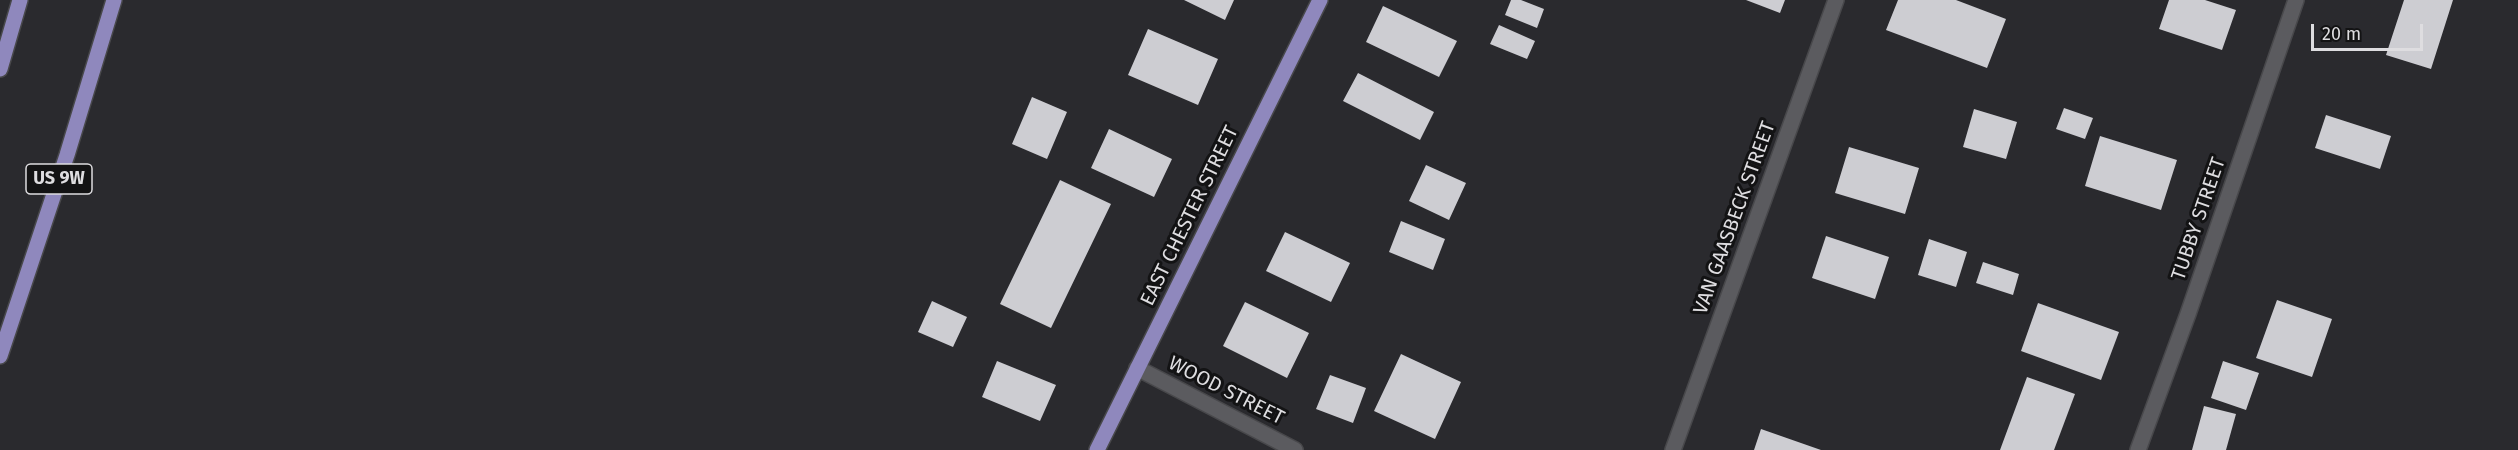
<!DOCTYPE html>
<style>
body{margin:0}
#map{position:relative;width:2518px;height:450px;overflow:hidden;background:#2a2a2e;font-family:"Fira Sans",sans-serif}
canvas{display:block}
.scale{position:absolute;left:2311px;top:24px;width:112px;height:27px;box-sizing:border-box;border:3px solid #dedde0;border-top:0;padding-left:8px;font-size:18px;line-height:21px;white-space:nowrap;color:#dedde0;-webkit-text-stroke:4px #131314;paint-order:stroke}
</style>
<div id="map">
<canvas width="2518" height="450"></canvas>
<div class="scale">20 m</div>
</div>
<script>
const c = document.querySelector('canvas').getContext('2d');
c.lineJoin = 'round';
function fillPath(path, color) { c.fillStyle = color; c.fill(path, 'evenodd'); }
function trace(path, color, width, dash) { c.strokeStyle = color; c.lineWidth = width; c.lineCap = dash ? 'butt' : 'round'; c.setLineDash(dash || []); c.stroke(path); }
function drawText(font, color, halo, rows, align = 'center') {
  c.font = font + ' "Fira Sans",sans-serif'; c.lineWidth = 6; c.setLineDash([]); c.textBaseline = 'middle'; c.strokeStyle = halo; c.fillStyle = color; for (const [text, x, y, turn = 0] of rows) {
    c.save(); c.translate(x, y); c.rotate((+turn || 0) * Math.PI / 180); c.textAlign = isNaN(turn) ? turn : align; if (halo) c.strokeText(text, 0, 0); c.fillText(text, 0, 0); c.restore();
  }
}
fillPath(new Path2D(`
 M 1184,0 L 1234,0 L 1225,20 Z
 M 1511,0 L 1521,0 L 1544,9 L 1537,28 L 1505,15 Z
 M 1746,0 L 1785,0 L 1780,13 Z
 M 1898,0 L 1956,0 L 2006,19 L 1987,68 L 1886,30 Z
 M 2169,0 L 2205,0 L 2236,10 L 2222,50 L 2159,29 Z
 M 2404,0 L 2453,0 L 2431,69 L 2386,55 Z
 M 1383,6 L 1457,41 L 1439,77 L 1366,42 Z
 M 1499,25 L 1535,41 L 1527,59 L 1490,44 Z
 M 1148,29 L 1218,59 L 1198,105 L 1128,75 Z
 M 1358,73 L 1434,112 L 1420,140 L 1343,101 Z
 M 1032,97 L 1067,112 L 1047,159 L 1012,144 Z
 M 2064,108 L 2093,118 L 2085,139 L 2056,129 Z
 M 1974,109 L 2017,122 L 2006,159 L 1963,147 Z
 M 2326,115 L 2391,136 L 2380,169 L 2315,148 Z
 M 1109,129 L 1172,159 L 1154,197 L 1091,168 Z
 M 2100,136 L 2177,160 L 2161,210 L 2085,186 Z
 M 1849,147 L 1919,168 L 1905,214 L 1835,193 Z
 M 1426,165 L 1466,183 L 1449,220 L 1409,201 Z
 M 1060,180 L 1111,204 L 1051,328 L 1000,304 Z
 M 1401,221 L 1445,239 L 1433,270 L 1389,252 Z
 M 1285,232 L 1350,263 L 1331,302 L 1266,271 Z
 M 1826,236 L 1889,257 L 1875,299 L 1812,278 Z
 M 1929,239 L 1967,252 L 1956,287 L 1918,275 Z
 M 1983,262 L 2019,274 L 2013,295 L 1976,283 Z
 M 2277,300 L 2332,319 L 2312,377 L 2256,358 Z
 M 932,301 L 967,317 L 953,347 L 918,332 Z
 M 1245,302 L 1309,333 L 1287,378 L 1223,346 Z
 M 2038,303 L 2119,332 L 2101,380 L 2021,351 Z
 M 1401,354 L 1461,382 L 1435,439 L 1374,411 Z
 M 997,361 L 1056,385 L 1040,421 L 982,397 Z
 M 2223,361 L 2259,373 L 2246,410 L 2211,398 Z
 M 1330,375 L 1366,388 L 1353,423 L 1316,409 Z
 M 2027,377 L 2075,394 L 2054,450 L 2000,450 Z
 M 2204,406 L 2236,414 L 2226,450 L 2192,450 Z
 M 1761,429 L 1821,450 L 1754,450 Z`), '#cdcdd2');
const minor = new Path2D(`
 M 1137,368 L 1295,450
 M 1673,450 L 1836,0
 M 2138,450 L 2188,314 L 2296,0`);
const major = new Path2D(`
 M 0,69 L 20,0
 M 0,356 L 67,155 L 114,0
 M 1097,450 L 1320,0`);
trace(minor, '#48484b', 18);
trace(major, '#48484b', 18);
trace(minor, '#5b5b5f', 15);
trace(major, '#8f88bd', 15);
for (const [x, y, w] of [
 [59,179,66]
]) { const box = new Path2D(); box.roundRect(x - w / 2, y - 15, w, 30, 4.5); c.fillStyle = '#131314'; c.fill(box); trace(box, '#dedde0', 1.5); }
drawText('bold 18px', '#dedde0', null, [
 ["US 9W",59,179]
]);
drawText('20px', '#dedde0', '#131314', [
 ["EAST CHESTER STREET",1190,216,-64],
 ["VAN GAASBECK STREET",1735,218,-70],
 ["TUBBY STREET",2199,219,-71],
 ["WOOD STREET",1226,391,27]
]);
</script>
